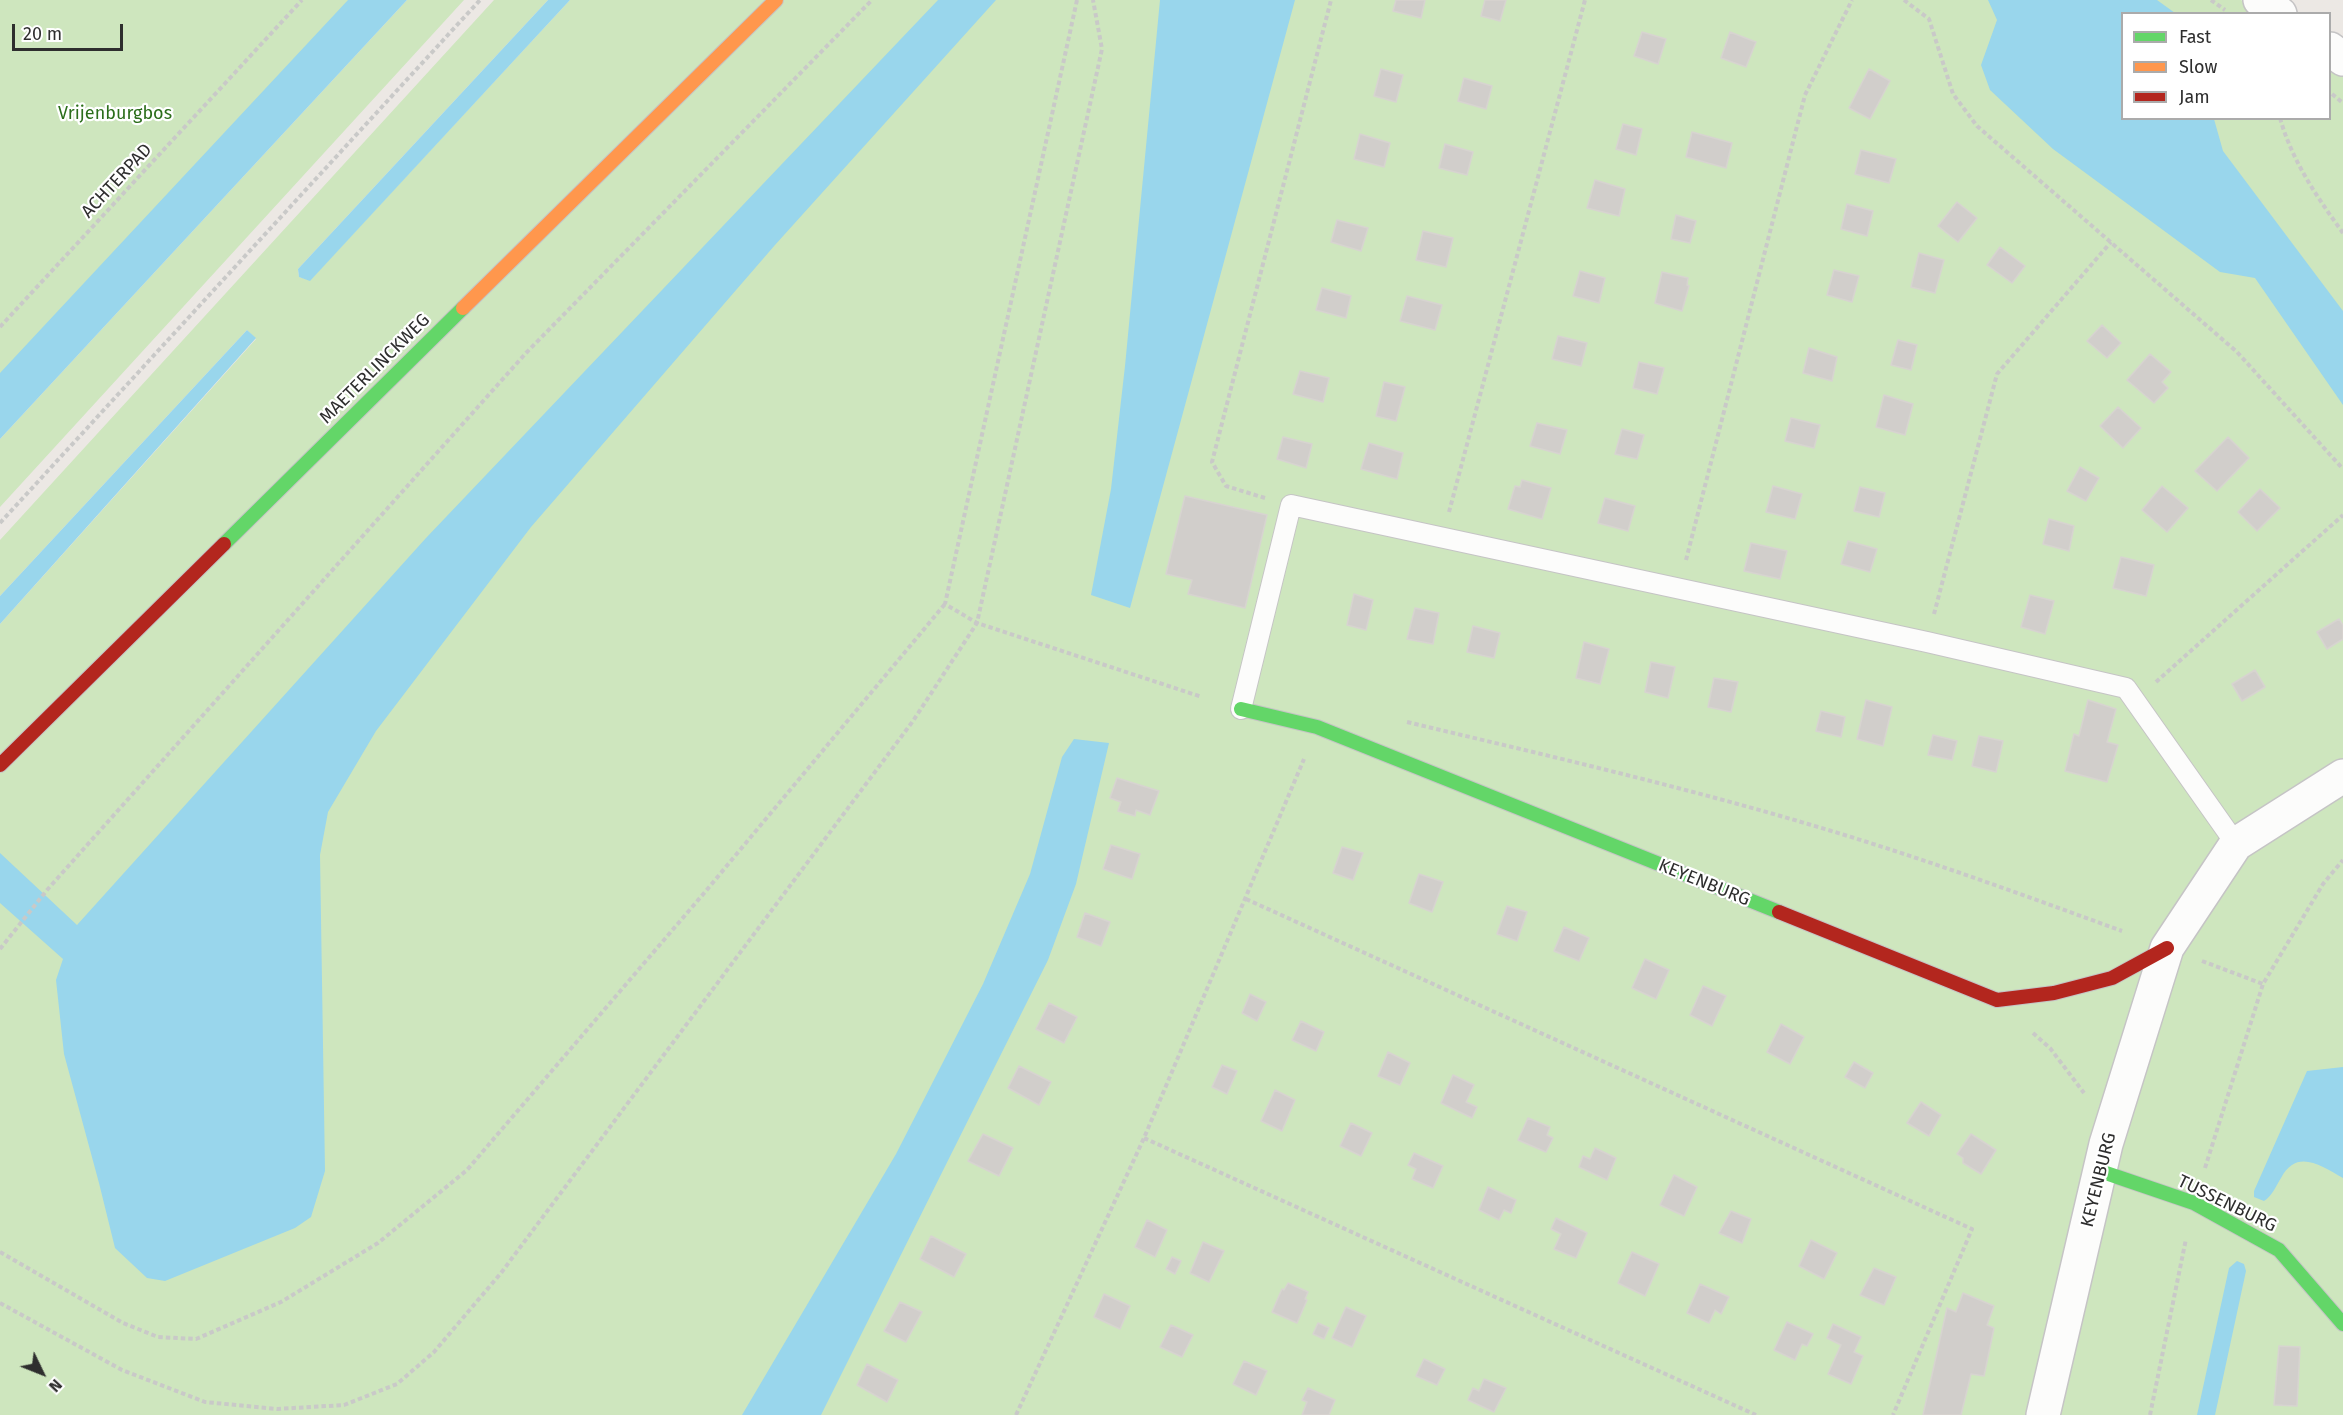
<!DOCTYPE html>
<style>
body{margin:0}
#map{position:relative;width:2343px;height:1415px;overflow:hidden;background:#ece8e4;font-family:"Fira Sans",sans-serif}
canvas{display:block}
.legend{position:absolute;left:2121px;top:12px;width:210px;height:108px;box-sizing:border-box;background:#fff;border:2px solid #ababab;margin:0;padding:8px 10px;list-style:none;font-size:18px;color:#2e2e2e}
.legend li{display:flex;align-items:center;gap:12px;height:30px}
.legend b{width:30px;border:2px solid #ababab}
.north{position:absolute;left:12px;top:1343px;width:60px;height:60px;-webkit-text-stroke:4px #fff;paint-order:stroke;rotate:133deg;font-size:16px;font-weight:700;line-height:24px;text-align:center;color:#2e2e2e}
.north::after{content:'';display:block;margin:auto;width:21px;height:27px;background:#2e2e2e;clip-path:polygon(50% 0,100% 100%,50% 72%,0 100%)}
.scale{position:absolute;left:12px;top:24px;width:111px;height:27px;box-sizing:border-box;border:3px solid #2e2e2e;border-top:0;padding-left:8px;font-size:18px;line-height:21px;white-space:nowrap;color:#2e2e2e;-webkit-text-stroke:4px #fff;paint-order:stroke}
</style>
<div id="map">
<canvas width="2343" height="1415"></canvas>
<ul class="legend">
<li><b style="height:8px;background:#63d668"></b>Fast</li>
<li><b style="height:8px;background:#ff974d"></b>Slow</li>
<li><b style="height:8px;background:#b3261e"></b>Jam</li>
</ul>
<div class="north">N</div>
<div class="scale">20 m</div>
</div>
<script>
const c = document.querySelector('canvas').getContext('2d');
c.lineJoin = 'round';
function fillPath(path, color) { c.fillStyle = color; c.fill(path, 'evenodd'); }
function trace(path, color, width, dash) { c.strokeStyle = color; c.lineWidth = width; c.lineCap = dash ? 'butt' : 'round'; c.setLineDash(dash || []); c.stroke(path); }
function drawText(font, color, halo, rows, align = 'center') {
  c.font = font + ' "Fira Sans",sans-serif'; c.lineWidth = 4.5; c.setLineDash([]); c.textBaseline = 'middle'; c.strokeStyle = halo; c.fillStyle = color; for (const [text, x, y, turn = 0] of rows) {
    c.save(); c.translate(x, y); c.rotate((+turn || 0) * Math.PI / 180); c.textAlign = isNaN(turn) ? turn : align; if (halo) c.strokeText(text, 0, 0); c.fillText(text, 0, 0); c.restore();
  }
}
fillPath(new Path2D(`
 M 0,0 L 378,0 L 0,402 Z
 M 407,0 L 464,0 L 0,507 L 0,439 Z
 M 494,0 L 548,0 L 298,269 L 299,277 L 310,280 L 570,0 L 2241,0 L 2261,13 L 2122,14 L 2122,118 L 2330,118 L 2330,60 L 2343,69 L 2343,1415 L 0,1415 L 0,624 L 256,339 L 247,330 L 0,596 L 0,540 Z`), '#cee6be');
fillPath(new Path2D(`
 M 348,0 L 407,0 L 0,439 L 0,373 Z
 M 548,0 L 570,0 L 310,281 L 299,277 L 298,269 Z
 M 938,0 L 996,0 L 775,245 L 531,527 L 376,731 L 328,812 L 320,855 L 325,1171 L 311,1217 L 295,1228 L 165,1281 L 147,1278 L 115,1248 L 99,1183 L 64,1054 L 56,980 L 63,959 L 0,903 L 0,853 L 77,925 L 426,538 Z
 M 1160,0 L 1295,0 L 1130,608 L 1091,595 L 1111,489 L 1125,366 Z
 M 1988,0 L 2157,0 L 2175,13 L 2122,14 L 2122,118 L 2214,119 L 2223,151 L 2343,311 L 2343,405 L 2255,278 L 2220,272 L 2053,149 L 1990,90 L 1981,65 L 1997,20 Z
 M 247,330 L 256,338 L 0,624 L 0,596 Z
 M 1074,739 L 1109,743 L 1076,884 L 1048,960 L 821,1415 L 742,1415 L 896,1154 L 983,984 L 1030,874 L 1062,757 Z
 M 2343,1067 L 2343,1178 C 2321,1166 2297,1148 2281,1178 C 2276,1186 2272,1196 2264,1201 L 2254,1197 L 2254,1191 L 2307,1071 Z
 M 2237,1261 L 2244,1264 L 2246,1271 L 2215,1415 L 2197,1415 L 2229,1268 Z`), '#99d6ec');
const building = new Path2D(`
 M 1396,0 L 1425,0 L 1421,18 L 1393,11 Z
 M 1485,0 L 1506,0 L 1500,21 L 1481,16 Z
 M 1642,32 L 1666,39 L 1658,64 L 1634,56 Z
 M 1730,32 L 1756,42 L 1746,67 L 1721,58 Z
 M 1381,69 L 1403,75 L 1396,102 L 1374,96 Z
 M 1869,69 L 1890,81 L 1870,119 L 1849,108 Z
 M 1464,78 L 1492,86 L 1486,109 L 1458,101 Z
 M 1623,124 L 1642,129 L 1636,155 L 1616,149 Z
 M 1692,132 L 1732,143 L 1726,168 L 1686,157 Z
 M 1360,134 L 1390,143 L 1384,167 L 1354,159 Z
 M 1445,144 L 1473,152 L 1467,175 L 1439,168 Z
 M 1861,150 L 1896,159 L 1889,183 L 1855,174 Z
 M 1595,180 L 1625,189 L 1619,216 L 1587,208 Z
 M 1957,202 L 1977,218 L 1958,242 L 1938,226 Z
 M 1847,204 L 1873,211 L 1867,236 L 1841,229 Z
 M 1676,215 L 1696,221 L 1690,243 L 1671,239 Z
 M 1337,220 L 1368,228 L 1361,251 L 1331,242 Z
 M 1423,231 L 1453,238 L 1446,267 L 1416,260 Z
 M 2000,247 L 2025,266 L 2012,283 L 1987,265 Z
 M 1919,253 L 1944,260 L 1935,293 L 1911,287 Z
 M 1834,270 L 1859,276 L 1852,302 L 1827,295 Z
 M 1580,271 L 1605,278 L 1599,303 L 1573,296 Z
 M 1662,272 L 1688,278 L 1687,285 L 1689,286 L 1682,311 L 1655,303 Z
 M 1322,288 L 1351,296 L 1346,318 L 1316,310 Z
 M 1407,296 L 1442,305 L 1435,330 L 1400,321 Z
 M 2102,325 L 2121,343 L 2107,358 L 2087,341 Z
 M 1558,336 L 1587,343 L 1581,366 L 1552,359 Z
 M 1898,340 L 1917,345 L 1911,370 L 1891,365 Z
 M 1809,348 L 1837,357 L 1832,381 L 1803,373 Z
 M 2150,354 L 2171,372 L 2162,382 L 2168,388 L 2154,403 L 2127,380 Z
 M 1639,362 L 1664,368 L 1657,394 L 1633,388 Z
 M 1300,371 L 1329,378 L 1323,402 L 1293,394 Z
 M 1384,382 L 1405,387 L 1396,421 L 1376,416 Z
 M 1884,395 L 1913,404 L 1905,435 L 1876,427 Z
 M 2118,407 L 2141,428 L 2123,448 L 2100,426 Z
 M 1791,418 L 1820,425 L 1814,448 L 1785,441 Z
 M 1537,423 L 1567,430 L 1560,454 L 1530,446 Z
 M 1622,429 L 1644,435 L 1637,459 L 1615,454 Z
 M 1283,437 L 1312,444 L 1306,468 L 1277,459 Z
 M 2228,437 L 2249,458 L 2217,491 L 2195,471 Z
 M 1369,443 L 1403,453 L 1397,479 L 1361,469 Z
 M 2080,467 L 2099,478 L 2086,501 L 2067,491 Z
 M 1522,480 L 1551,488 L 1542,519 L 1508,509 L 1515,486 L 1520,487 Z
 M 1773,486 L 1802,494 L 1795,519 L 1766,512 Z
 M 2162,486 L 2188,508 L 2167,532 L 2142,510 Z
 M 1860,487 L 1885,493 L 1879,517 L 1854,511 Z
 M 2260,489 L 2280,508 L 2257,531 L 2238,512 Z
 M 1185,496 L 1267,515 L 1245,608 L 1188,594 L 1192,580 L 1166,574 Z
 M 1605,498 L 1635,506 L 1628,531 L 1598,523 Z
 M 2049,519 L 2074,526 L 2069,551 L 2043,544 Z
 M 1848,541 L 1877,549 L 1870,572 L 1841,564 Z
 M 1751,543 L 1787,551 L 1780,579 L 1744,571 Z
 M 2121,557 L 2154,565 L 2146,596 L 2113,588 Z
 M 1354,594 L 1373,600 L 1366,630 L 1347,625 Z
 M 2030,595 L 2054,601 L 2045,634 L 2021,627 Z
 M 1415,608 L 1439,613 L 1433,644 L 1407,639 Z
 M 2339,619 L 2343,625 L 2343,639 L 2327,649 L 2317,632 Z
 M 1473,626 L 1500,633 L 1494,658 L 1467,652 Z
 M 1584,642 L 1609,649 L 1600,684 L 1576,678 Z
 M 1651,662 L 1675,667 L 1668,698 L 1645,692 Z
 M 2255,670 L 2265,687 L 2242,701 L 2232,684 Z
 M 1714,678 L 1738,682 L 1731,712 L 1708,707 Z
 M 1866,700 L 1892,707 L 1883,746 L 1857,739 Z
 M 2088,700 L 2116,709 L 2107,742 L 2118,745 L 2107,782 L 2065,771 L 2074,734 L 2079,736 Z
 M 1821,711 L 1845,717 L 1841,737 L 1816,731 Z
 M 1933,735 L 1957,741 L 1952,760 L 1928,755 Z
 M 1979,736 L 2003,741 L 1996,772 L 1972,766 Z
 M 1117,778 L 1159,791 L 1150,815 L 1136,810 L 1135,816 L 1118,811 L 1121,802 L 1110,798 Z
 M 1111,845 L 1140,854 L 1132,879 L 1103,869 Z
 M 1342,847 L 1363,853 L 1353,880 L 1333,873 Z
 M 1419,874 L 1443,882 L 1432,912 L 1409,903 Z
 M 1507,906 L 1527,912 L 1517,941 L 1497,934 Z
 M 1085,913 L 1110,922 L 1101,946 L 1077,937 Z
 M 1564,927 L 1589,938 L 1579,961 L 1554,951 Z
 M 1645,959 L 1669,970 L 1656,999 L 1632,988 Z
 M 1703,986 L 1726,996 L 1712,1026 L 1690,1015 Z
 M 1250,994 L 1266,1002 L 1257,1021 L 1242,1013 Z
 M 1049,1003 L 1077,1017 L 1064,1043 L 1036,1029 Z
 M 1301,1021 L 1324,1032 L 1316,1051 L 1292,1040 Z
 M 1781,1024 L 1804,1037 L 1790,1064 L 1767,1052 Z
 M 1388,1052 L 1410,1063 L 1400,1085 L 1378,1076 Z
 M 1854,1062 L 1873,1073 L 1865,1088 L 1845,1077 Z
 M 1222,1065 L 1237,1071 L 1227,1094 L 1212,1087 Z
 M 1019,1066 L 1051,1082 L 1039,1105 L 1008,1088 Z
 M 1453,1075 L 1474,1085 L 1466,1102 L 1477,1107 L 1472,1118 L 1441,1103 Z
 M 1275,1090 L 1295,1100 L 1282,1131 L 1261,1121 Z
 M 1921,1102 L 1941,1115 L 1929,1136 L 1907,1123 Z
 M 1528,1118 L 1550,1127 L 1547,1135 L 1553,1138 L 1546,1152 L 1518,1140 Z
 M 1351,1123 L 1372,1133 L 1361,1156 L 1340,1146 Z
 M 983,1134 L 1013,1148 L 999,1176 L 968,1161 Z
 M 1971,1134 L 1996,1150 L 1981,1174 L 1963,1163 L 1963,1158 L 1957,1154 Z
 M 1595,1148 L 1616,1158 L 1607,1180 L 1579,1167 L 1583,1156 L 1590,1159 Z
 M 1414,1153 L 1443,1166 L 1433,1188 L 1412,1179 L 1416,1169 L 1408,1165 Z
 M 1674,1175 L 1697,1187 L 1684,1216 L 1660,1205 Z
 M 1488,1187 L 1516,1200 L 1511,1213 L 1504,1210 L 1499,1220 L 1479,1210 Z
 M 1731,1211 L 1751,1219 L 1742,1243 L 1719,1233 Z
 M 1556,1218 L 1587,1233 L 1576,1258 L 1554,1249 L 1561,1234 L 1551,1229 Z
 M 1147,1220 L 1167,1230 L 1155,1257 L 1135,1247 Z
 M 931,1236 L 966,1254 L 954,1277 L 920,1259 Z
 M 1811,1240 L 1837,1253 L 1824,1279 L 1799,1266 Z
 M 1203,1242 L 1224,1251 L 1209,1282 L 1190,1273 Z
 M 1632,1252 L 1659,1264 L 1645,1296 L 1618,1283 Z
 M 1172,1257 L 1181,1261 L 1175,1274 L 1166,1269 Z
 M 1874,1268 L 1896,1277 L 1884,1305 L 1860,1295 Z
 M 1288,1283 L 1308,1292 L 1305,1299 L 1307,1300 L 1297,1323 L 1272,1312 L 1282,1289 L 1284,1290 Z
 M 1700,1284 L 1729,1297 L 1721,1314 L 1715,1310 L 1709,1323 L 1687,1313 Z
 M 1963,1293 L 1994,1306 L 1987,1325 L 1994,1328 L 1984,1376 L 1971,1374 L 1961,1415 L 1923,1415 L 1947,1308 L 1956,1312 Z
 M 1104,1294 L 1130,1306 L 1120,1329 L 1094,1317 Z
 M 900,1302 L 922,1312 L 906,1342 L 884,1331 Z
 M 1346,1307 L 1366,1316 L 1352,1347 L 1332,1338 Z
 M 1787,1322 L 1813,1334 L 1807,1346 L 1802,1344 L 1795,1360 L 1774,1350 Z
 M 1318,1323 L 1329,1328 L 1324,1339 L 1313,1334 Z
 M 1833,1324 L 1861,1337 L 1854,1352 L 1863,1356 L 1851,1384 L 1828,1374 L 1841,1345 L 1827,1338 Z
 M 1171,1325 L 1193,1335 L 1182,1357 L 1160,1347 Z
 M 2279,1346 L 2300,1347 L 2297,1406 L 2274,1405 Z
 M 1424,1359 L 1445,1369 L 1437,1385 L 1416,1376 Z
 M 1244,1361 L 1267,1371 L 1256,1395 L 1233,1384 Z
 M 867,1364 L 898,1380 L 887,1402 L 857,1385 Z
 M 1484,1379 L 1506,1388 L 1494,1412 L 1468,1400 L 1473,1388 L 1479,1391 Z
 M 1308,1388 L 1335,1400 L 1329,1415 L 1302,1415 L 1307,1402 L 1302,1400 Z`);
fillPath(building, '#d1cecb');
trace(building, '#d7d4d0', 1.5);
const lane = new Path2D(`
 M 1241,709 L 1291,505 L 1927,642 L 2126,688 L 2236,844`);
const street = new Path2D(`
 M 2260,0 L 2280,14
 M 2330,49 L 2343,59
 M 2043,1415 L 2106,1144 L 2167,948 L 2236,844 L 2343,776`);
const fast = new Path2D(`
 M 224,544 L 463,308
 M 1241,709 L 1317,727 L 1779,912
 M 2100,1171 L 2194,1203 L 2279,1250 L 2343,1324`);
const slow = new Path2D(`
 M 463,308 L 776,0`);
const jam = new Path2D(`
 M 0,765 L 224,544
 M 1779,912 L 1997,1000 L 2054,993 L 2112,978 L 2167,948`);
trace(lane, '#c5c4c5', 22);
trace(street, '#c5c4c5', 36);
trace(fast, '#c5c4c5', 16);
trace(slow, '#c5c4c5', 16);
trace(jam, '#c5c4c5', 16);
trace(new Path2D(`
 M 1077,0 L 945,604 L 977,623 L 1102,49 L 1093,0
 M 1904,0 L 1929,19 L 1953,94 L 1977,126 L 2237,352 L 2343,469
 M 2211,0 L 2225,10
 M 2332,94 L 2343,103
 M 2280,118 C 2292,161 2317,197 2343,233
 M 0,327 L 302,0
 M 1265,498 L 1226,486 L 1212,462 L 1331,0
 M 1449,512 L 1585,0
 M 0,523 L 480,0
 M 1686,560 L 1805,95 L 1852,0
 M 1934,614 L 1997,374 L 2111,242
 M 2156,682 L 2343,515
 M 1407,722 C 1541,754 1676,785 1808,824 C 1914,855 2018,893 2122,931
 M 1246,899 L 1972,1229 L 1893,1415
 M 0,949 L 47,890 L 526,353 L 872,0
 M 2202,961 L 2263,984
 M 2033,1033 L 2050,1048 L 2084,1093
 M 1144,1138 L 1756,1415
 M 2205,1168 L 2263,984 L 2323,884 L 2343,860
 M 0,1252 L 123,1323 L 158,1337 L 196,1339 L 281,1302 L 378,1243 L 467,1170 L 705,892 L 945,604
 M 0,1303 L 122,1370 L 205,1402 L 277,1409 L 344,1405 L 397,1384 L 434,1352 L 501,1273 L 913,721 L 977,623 L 1202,697
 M 1016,1415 L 1144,1138 L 1304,759
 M 2150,1415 L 2186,1239`), '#c9c9c8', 4, [4.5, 3]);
trace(lane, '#fcfcfb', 20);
trace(street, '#fcfcfb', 33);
trace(fast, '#63d668', 14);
trace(slow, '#ff974d', 14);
trace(jam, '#b3261e', 14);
drawText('18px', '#2c6e1b', '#fff', [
 ["Vrijenburgbos",115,114]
]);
drawText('18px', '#2e2e2e', '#fff', [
 ["ACHTERPAD",117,181,-47],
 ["MAETERLINCKWEG",375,369,-45],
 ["KEYENBURG",1704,883,22],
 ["KEYENBURG",2099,1180,-76],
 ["TUSSENBURG",2227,1204,26]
]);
</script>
